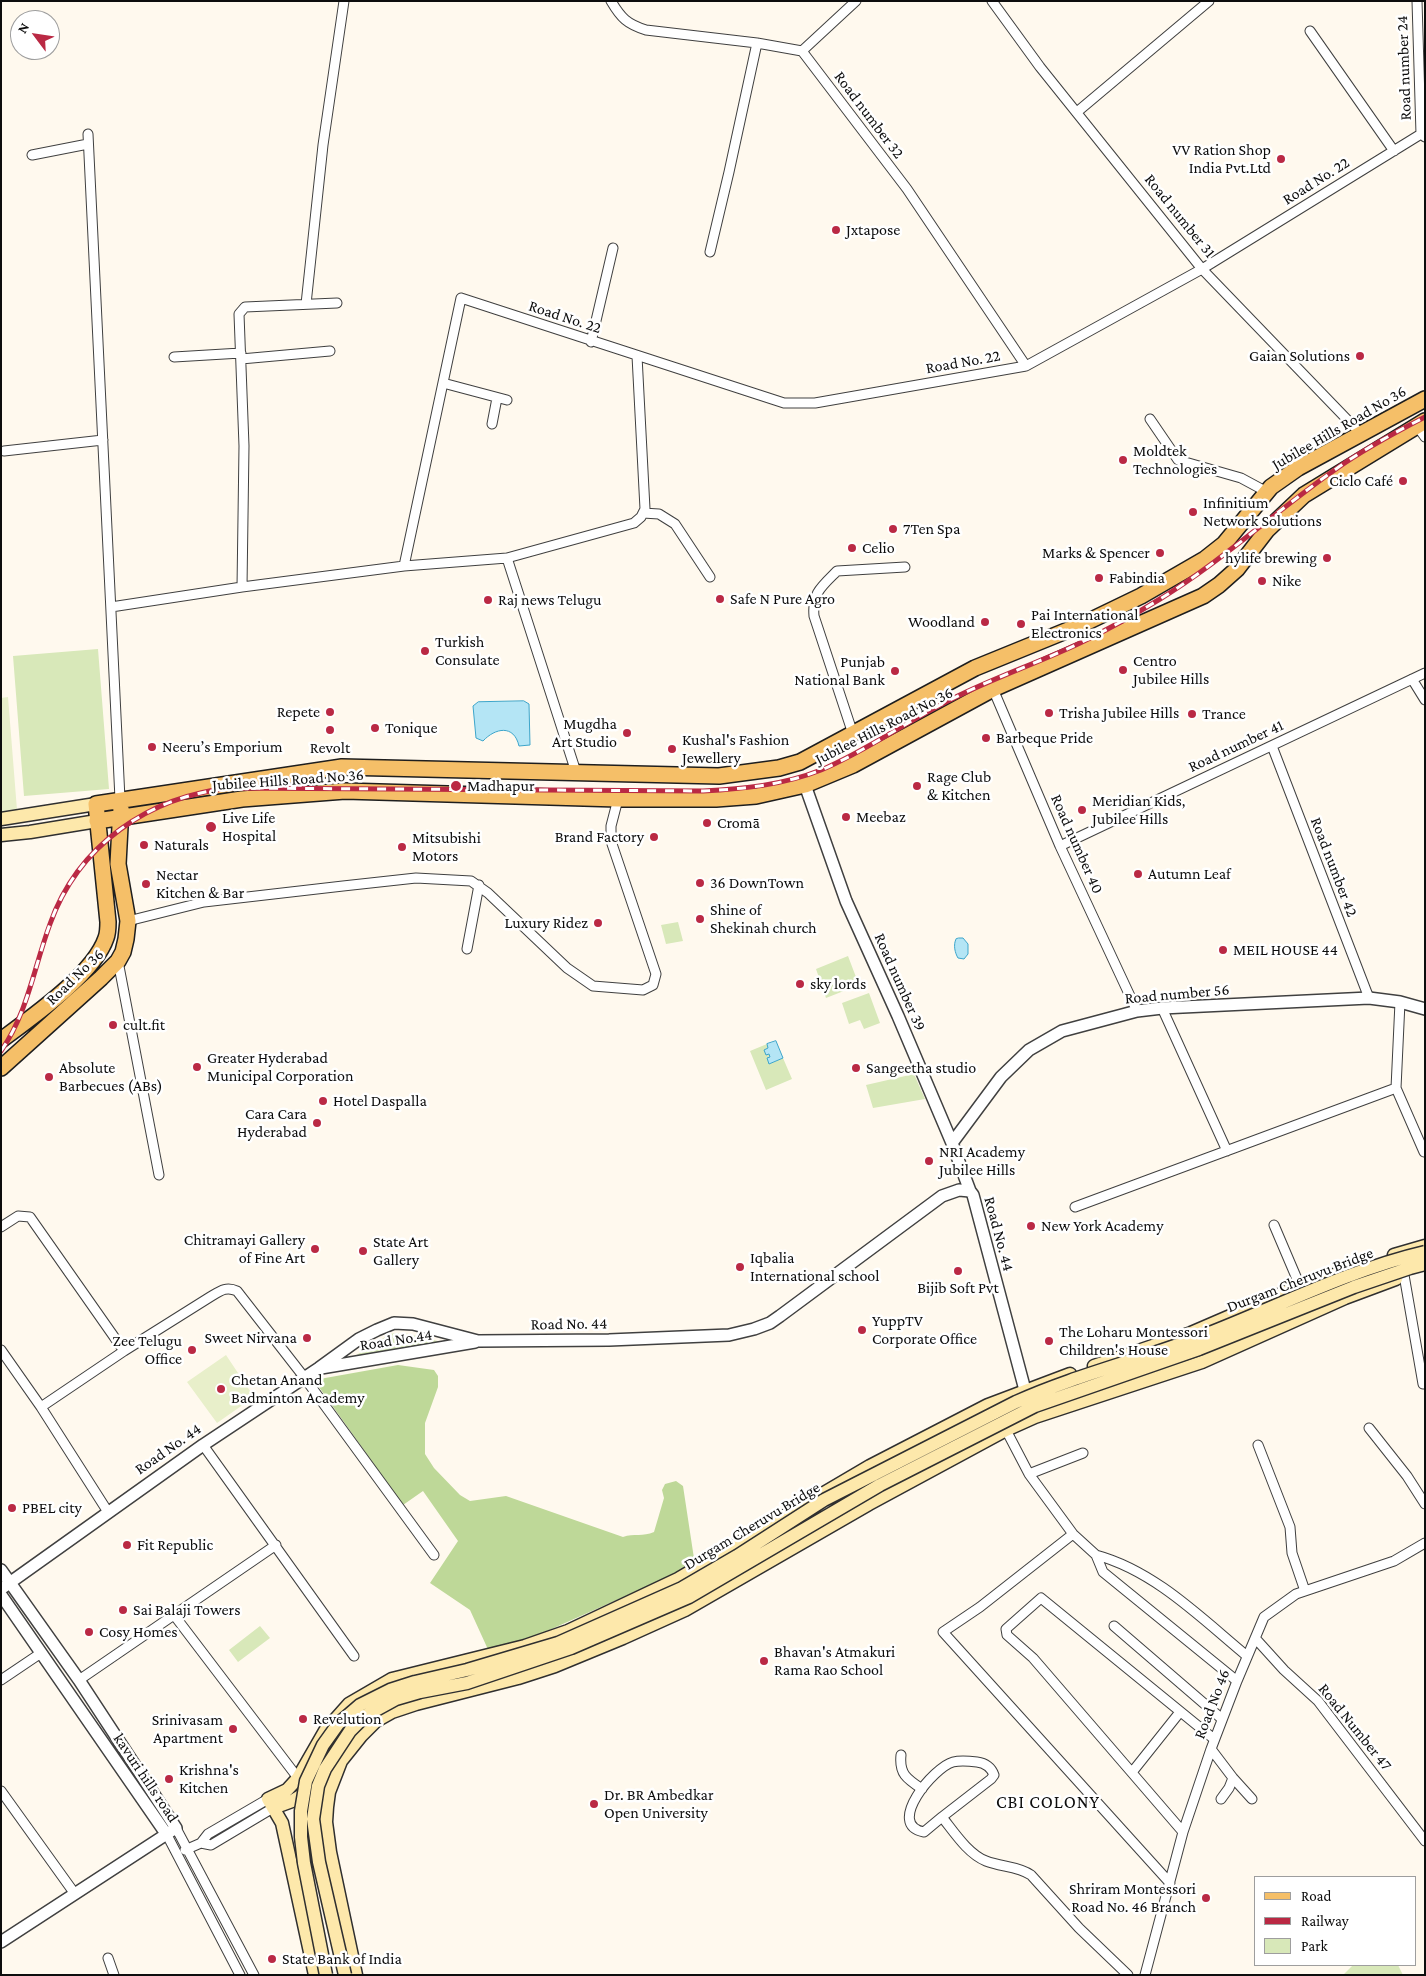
<!DOCTYPE html>
<meta charset="utf-8">
<style>
body{margin:0}
#map{position:relative;width:1426px;height:1976px;overflow:hidden;background:#fff9ee;font-family:"Crimson Pro",serif}
canvas{display:block}
.frame{position:absolute;inset:0;border:2px solid #0d0d0d;pointer-events:none}
.legend{position:absolute;left:1254px;top:1876px;width:162px;height:90px;box-sizing:border-box;background:#fff;border:1px solid #9e9e9e;margin:0;padding:6px 9px;list-style:none;font-size:15px;color:#0d0d0d}
.legend li{display:flex;align-items:center;gap:10px;height:25px}
.legend b{width:25px;border:1px solid #9e9e9e}
.north{position:absolute;left:10px;top:10px;width:50px;height:50px;box-sizing:border-box;background:#fff;border:1px solid #9e9e9e;border-radius:50%;rotate:301deg;font-size:14px;font-weight:700;line-height:20px;text-align:center;color:#0d0d0d}
.north::after{content:'';display:block;margin:auto;width:18px;height:22px;background:#ba2944;clip-path:polygon(50% 0,100% 100%,50% 72%,0 100%)}
</style>
<div id="map">
<canvas width="1426" height="1976"></canvas>
<div class="frame"></div>
<ul class="legend">
<li><b style="height:6px;background:#f5bf68"></b>Road</li>
<li><b style="height:6px;background:#ba2944"></b>Railway</li>
<li><b style="height:14px;background:#d8e8b9"></b>Park</li>
</ul>
<div class="north">N</div>
</div>
<script>
const c = document.querySelector('canvas').getContext('2d');
c.lineJoin = 'round';
function fillPath(path, color) { c.fillStyle = color; c.fill(path, 'evenodd'); }
function trace(path, color, width, dash) { c.strokeStyle = color; c.lineWidth = width; c.lineCap = dash ? 'butt' : 'round'; c.setLineDash(dash || []); c.stroke(path); }
function drawText(font, color, halo, rows, align = 'center') {
  c.font = font + ' "Crimson Pro",serif'; c.lineWidth = 5; c.setLineDash([]); c.textBaseline = 'middle'; c.strokeStyle = halo; c.fillStyle = color; for (const [text, x, y, turn = 0] of rows) {
    c.save(); c.translate(x, y); c.rotate((+turn || 0) * Math.PI / 180); c.textAlign = isNaN(turn) ? turn : align; if (halo) c.strokeText(text, 0, 0); c.fillText(text, 0, 0); c.restore();
  }
}
fillPath(new Path2D(`
 M 98,649 L 109,789 L 24,796 L 13,656 Z
 M 678,922 L 683,941 L 666,944 L 661,925 Z
 M 848,956 L 859,985 L 826,998 L 816,969 Z
 M 869,993 L 880,1023 L 864,1029 L 860,1020 L 849,1024 L 842,1003 Z
 M 767,1044 L 770,1057 L 769,1064 L 783,1058 L 792,1079 L 766,1090 L 750,1051 Z
 M 914,1074 L 925,1099 L 873,1108 L 866,1085 Z
 M 396,1333 L 404,1333 L 446,1343 L 350,1359 L 390,1334 Z
 M 260,1626 L 270,1638 L 238,1662 L 229,1650 Z
 M 1353,1965 L 1398,1965 L 1403,1975 L 1343,1975 Z`), '#d8e8b9');
fillPath(new Path2D(`
 M 398,1365 L 434,1370 L 438,1376 L 438,1387 L 425,1423 L 425,1454 L 434,1468 L 460,1495 L 470,1501 L 506,1496 L 623,1537 C 634,1533 643,1537 654,1532 L 664,1498 L 662,1490 L 665,1484 L 676,1481 L 683,1486 L 695,1565 L 491,1656 L 470,1610 L 430,1583 L 458,1541 L 423,1491 L 403,1505 L 314,1380 Z`), '#bed898');
fillPath(new Path2D(`
 M 8,697 L 17,810 L 1,811 L 1,698 Z
 M 226,1355 L 254,1397 L 217,1423 L 187,1382 Z`), '#e8efca');
const water = new Path2D(`
 M 524,701 L 529,704 L 530,745 L 519,746 C 514,724 495,728 483,741 L 476,738 L 473,706 L 478,702 Z
 M 959,938 L 963,938 L 968,944 L 968,954 L 964,959 L 958,958 C 955,953 953,945 956,939 Z
 M 776,1041 L 783,1058 L 769,1064 L 767,1058 L 770,1057 L 769,1054 L 766,1055 L 764,1050 L 768,1048 L 767,1044 Z`);
fillPath(water, '#b4e5f5');
trace(water, '#3da5ca', 1);
const minor = new Path2D(`
 M 611,1 C 621,18 627,24 646,30 L 757,43 L 802,51 L 907,189 L 1026,366
 M 992,1 L 1040,67 L 1202,269 L 1362,435
 M 1417,1 L 1421,134
 M 1310,31 L 1394,151
 M 802,51 L 856,1
 M 1077,112 L 1209,1
 M 88,134 L 120,799
 M 32,155 L 88,144
 M 710,252 L 729,172 L 757,43
 M 306,304 L 323,145 L 344,1
 M 591,342 L 613,248
 M 174,357 L 241,353
 M 241,359 L 330,351
 M 443,383 L 507,400
 M 1150,419 L 1178,460 L 1241,478 L 1267,492
 M 492,424 L 497,398
 M 1417,426 L 1425,437
 M 4,451 L 103,440
 M 643,513 L 659,514 L 675,524 L 710,577
 M 507,558 L 634,523 L 641,517 L 645,509 L 637,356
 M 404,566 L 461,298 L 784,403 L 815,403 L 1026,366 L 1202,269 L 1421,134 L 1425,137
 M 242,587 L 244,446 L 239,314 L 245,307 L 337,303
 M 111,607 L 242,587 L 404,566 L 507,558 L 576,772
 M 1412,679 L 1425,700
 M 993,689 L 1060,846 L 1137,1011
 M 853,734 L 814,616 C 812,593 821,587 837,571 L 905,567
 M 1272,746 L 1369,998
 M 1060,846 L 1425,673
 M 128,921 L 204,902 L 343,886 L 416,878 L 471,881 L 488,893 L 567,968 L 593,986 L 643,990 L 653,985 L 656,974 L 611,841 L 611,826 L 618,799
 M 467,949 L 479,885
 M 118,961 L 159,1175
 M 1162,1008 L 1227,1151
 M 1396,1088 L 1424,1152
 M 1075,1207 L 1396,1088 L 1400,1002
 M 1274,1225 L 1300,1286
 M 1,1227 L 18,1216 L 30,1217 L 124,1351
 M 1404,1275 L 1423,1384
 M 1,1350 L 41,1407 L 108,1512
 M 41,1407 L 124,1351 L 210,1297 C 220,1291 226,1286 237,1291 L 304,1377 L 434,1555
 M 1369,1428 L 1407,1476 L 1425,1504
 M 1006,1430 L 1029,1474 L 1073,1534 L 1096,1555 L 1103,1572 L 1237,1681
 M 203,1445 L 354,1656
 M 1258,1445 L 1290,1527 L 1292,1553 L 1305,1591
 M 1029,1474 L 1083,1453
 M 1073,1534 L 980,1607 L 943,1632 L 1170,1883
 M 1096,1555 C 1155,1571 1201,1618 1247,1656
 M 174,1615 L 298,1778
 M 1114,1626 L 1222,1719
 M 1255,1638 L 1284,1670 L 1318,1701 L 1425,1841
 M 1,1680 L 41,1653
 M 79,1680 L 276,1545
 M 1211,1749 L 1233,1778 L 1252,1799
 M 901,1755 C 899,1774 907,1779 922,1789
 M 1133,1771 L 1180,1712
 M 1,1791 L 75,1894
 M 1221,1799 L 1229,1788 L 1233,1778
 M 942,1817 L 924,1832 C 885,1825 934,1767 953,1762 C 961,1760 969,1761 977,1762 C 985,1763 991,1767 994,1775 L 991,1779 L 942,1817 C 954,1832 968,1854 986,1861 C 1001,1867 1018,1866 1031,1875 L 1079,1928 L 1128,1975
 M 176,1828 L 254,1975
 M 1183,1832 L 1033,1658 L 1007,1635 L 1006,1629 L 1041,1598 L 1214,1739
 M 167,1835 L 240,1975
 M 201,1843 L 208,1834 L 268,1799
 M 185,1850 L 201,1843 L 211,1845 L 273,1808
 M 108,1958 L 114,1975
 M 1145,1975 L 1183,1832 L 1211,1749 L 1237,1681 L 1264,1617 L 1296,1594 L 1394,1561 L 1425,1543`);
const tertiary = new Path2D(`
 M 805,785 L 846,901 L 898,1016 L 952,1143 L 970,1191
 M 952,1143 L 1001,1077 L 1029,1050 L 1062,1031 L 1137,1011 L 1162,1008 L 1369,998 L 1400,1002 L 1425,1009
 M 321,1368 L 475,1342
 M 1,1570 L 79,1680 L 176,1828 L 1,1942
 M 1,1589 L 203,1445 L 319,1368 L 359,1339 L 377,1330 L 394,1323 L 413,1324 L 478,1341 L 609,1340 L 729,1335 L 754,1329 L 770,1323 L 780,1316 L 942,1196 L 959,1190 L 970,1191 L 973,1195 L 1025,1390
 M 1,1595 L 167,1835`);
const secondary = new Path2D(`
 M 1,819 L 96,804
 M 1,835 L 30,832 L 97,821
 M 1394,1255 L 1425,1246
 M 1094,1366 L 1191,1333 L 1300,1286 L 1344,1272
 M 273,1808 L 292,1801 L 310,1790
 M 315,1975 L 282,1823 L 268,1799 L 287,1790 L 298,1778 L 325,1731 L 349,1704 L 392,1679 L 525,1646 L 568,1631 L 678,1579 L 870,1466 L 988,1405 L 1070,1374
 M 356,1975 L 330,1852 L 326,1822 L 327,1807 L 329,1792 L 341,1761 L 361,1736 L 376,1721 L 392,1712 L 416,1704 L 518,1678 L 555,1666 L 623,1638 L 685,1610 L 869,1504 L 1006,1430 L 1035,1417 L 1202,1362 L 1345,1298 L 1396,1279`);
const primary = new Path2D(`
 M 97,821 L 242,799 L 345,791 L 618,799 L 716,799 L 756,796 L 805,785 L 853,765 L 993,689 L 1203,596 L 1219,585 L 1237,569 L 1267,530 L 1304,495 L 1425,421
 M 1,1040 C 32,1017 94,974 106,938 C 108,933 108,927 108,922 L 96,804 L 342,767 L 719,776 L 779,768 L 800,762 L 975,668 L 1083,624 L 1141,596 L 1205,559 L 1224,544 L 1271,487 L 1298,468 L 1425,399
 M 1,1068 L 101,978 L 118,961 L 123,952 L 126,939 L 128,921 L 118,864 L 121,808`);
trace(minor, '#404040', 11);
trace(tertiary, '#404040', 14);
trace(secondary, '#2f2f2f', 15);
trace(primary, '#1e1e1e', 18);
trace(minor, '#fff', 9);
trace(tertiary, '#fff', 11);
trace(secondary, '#fde8ab', 12);
trace(primary, '#f5bf68', 15);
const rail = new Path2D(`
 M 1,1051 C 28,1012 34,967 50,924 C 78,845 149,796 231,788 L 703,791 C 743,789 783,785 821,770 C 866,751 907,721 952,699 C 993,678 1038,663 1080,643 C 1107,630 1134,615 1160,599 C 1222,561 1276,511 1336,469 C 1364,449 1394,433 1425,417`);
trace(rail, '#ba2944', 5);
trace(rail, '#fff', 3, [9]);
const secondaryBridge = new Path2D(`
 M 326,1975 L 304,1863 L 301,1837 L 301,1811 L 306,1781 L 323,1745 L 338,1724 L 360,1705 L 390,1690 L 415,1682 L 467,1670 L 558,1643 L 682,1588 L 737,1556 L 824,1500 L 1016,1402 C 1076,1375 1140,1360 1202,1336 C 1275,1308 1348,1270 1425,1252
 M 345,1975 L 319,1862 L 313,1819 L 318,1786 L 325,1769 L 350,1731 L 365,1716 L 396,1699 L 420,1692 L 467,1683 L 571,1648 L 689,1597 L 880,1485 L 1035,1406 L 1199,1349 L 1354,1287 L 1410,1268 L 1425,1264`);
trace(secondaryBridge, '#2f2f2f', 15, []);
trace(secondaryBridge, '#fde8ab', 12);
for (const [x, y, r, color] of [
 [1281,159,5,"#ba2944"],
 [836,230,5,"#ba2944"],
 [1360,356,5,"#ba2944"],
 [1123,460,5,"#ba2944"],
 [1403,481,5,"#ba2944"],
 [1193,512,5,"#ba2944"],
 [893,529,5,"#ba2944"],
 [852,548,5,"#ba2944"],
 [1160,553,5,"#ba2944"],
 [1327,558,5,"#ba2944"],
 [1099,578,5,"#ba2944"],
 [1262,581,5,"#ba2944"],
 [720,599,5,"#ba2944"],
 [488,600,5,"#ba2944"],
 [985,622,5,"#ba2944"],
 [1021,624,5,"#ba2944"],
 [425,651,5,"#ba2944"],
 [1123,670,5,"#ba2944"],
 [895,671,5,"#ba2944"],
 [330,712,5,"#ba2944"],
 [1049,713,5,"#ba2944"],
 [1192,714,5,"#ba2944"],
 [375,728,5,"#ba2944"],
 [330,730,5,"#ba2944"],
 [627,733,5,"#ba2944"],
 [986,738,5,"#ba2944"],
 [152,747,5,"#ba2944"],
 [672,749,5,"#ba2944"],
 [456,786,6,"#ba2944"],
 [917,786,5,"#ba2944"],
 [1082,810,5,"#ba2944"],
 [846,817,5,"#ba2944"],
 [707,823,5,"#ba2944"],
 [211,827,6,"#ba2944"],
 [654,837,5,"#ba2944"],
 [144,845,5,"#ba2944"],
 [402,847,5,"#ba2944"],
 [1138,874,5,"#ba2944"],
 [700,883,5,"#ba2944"],
 [146,884,5,"#ba2944"],
 [700,919,5,"#ba2944"],
 [598,923,5,"#ba2944"],
 [1223,950,5,"#ba2944"],
 [800,984,5,"#ba2944"],
 [113,1025,5,"#ba2944"],
 [197,1067,5,"#ba2944"],
 [856,1068,5,"#ba2944"],
 [49,1077,5,"#ba2944"],
 [323,1101,5,"#ba2944"],
 [317,1123,5,"#ba2944"],
 [929,1161,5,"#ba2944"],
 [1031,1226,5,"#ba2944"],
 [315,1249,5,"#ba2944"],
 [363,1251,5,"#ba2944"],
 [740,1267,5,"#ba2944"],
 [958,1271,5,"#ba2944"],
 [862,1330,5,"#ba2944"],
 [307,1338,5,"#ba2944"],
 [1049,1341,5,"#ba2944"],
 [192,1350,5,"#ba2944"],
 [221,1389,5,"#ba2944"],
 [12,1508,5,"#ba2944"],
 [127,1545,5,"#ba2944"],
 [123,1610,5,"#ba2944"],
 [89,1632,5,"#ba2944"],
 [764,1661,5,"#ba2944"],
 [303,1719,5,"#ba2944"],
 [233,1729,5,"#ba2944"],
 [169,1779,5,"#ba2944"],
 [594,1804,5,"#ba2944"],
 [1206,1898,5,"#ba2944"],
 [272,1959,5,"#ba2944"]
]) { const dot = new Path2D(); dot.arc(x, y, r, 0, 2 * Math.PI); c.fillStyle = color; c.fill(dot); trace(dot, '#fff', 2); }
drawText('16px', '#0d0d0d', '#fff', [
 ["Road number 24",1404,68,-92],
 ["Road number 32",869,115,53],
 ["Road No. 22",1316,181,-32],
 ["Road number 31",1180,216,51],
 ["Road No. 22",565,317,18],
 ["Road No. 22",963,362,-10],
 ["Jubilee Hills Road No 36",1339,428,-30],
 ["Jubilee Hills Road No 36",884,726,-27],
 ["Road number 41",1236,746,-25],
 ["Jubilee Hills Road No 36",288,780,-4],
 ["Road number 40",1077,844,66],
 ["Road number 42",1334,867,69],
 ["Road No 36",75,977,-44],
 ["Road number 39",900,982,66],
 ["Road number 56",1177,994,-5],
 ["Road No. 44",999,1234,75],
 ["Durgam Cheruvu Bridge",1300,1280,-21],
 ["Road No. 44",569,1324,-1],
 ["Road No.44",396,1340,-9],
 ["Road No. 44",168,1449,-35],
 ["Durgam Cheruvu Bridge",752,1526,-31],
 ["Road No 46",1212,1704,-69],
 ["Road Number 47",1355,1727,51],
 ["kavuri hills road",146,1778,56]
]);
drawText('16px', '#0d0d0d', '#fff', [
 ["VV Ration Shop",1271,150,"right"],
 ["India Pvt.Ltd",1271,168,"right"],
 ["Jxtapose",846,230],
 ["Gaian Solutions",1350,356,"right"],
 ["Moldtek",1133,451],
 ["Technologies",1133,469],
 ["Ciclo Café",1393,481,"right"],
 ["Infinitium",1203,503],
 ["Network Solutions",1203,521],
 ["7Ten Spa",903,529],
 ["Celio",862,548],
 ["Marks & Spencer",1150,553,"right"],
 ["hylife brewing",1317,558,"right"],
 ["Fabindia",1109,578],
 ["Nike",1272,581],
 ["Safe N Pure Agro",730,599],
 ["Raj news Telugu",498,600],
 ["Pai International",1031,615],
 ["Electronics",1031,633],
 ["Woodland",975,622,"right"],
 ["Turkish",435,642],
 ["Consulate",435,660],
 ["Centro",1133,661],
 ["Jubilee Hills",1133,679],
 ["Punjab",885,662,"right"],
 ["National Bank",885,680,"right"],
 ["Repete",320,712,"right"],
 ["Trisha Jubilee Hills",1059,713],
 ["Trance",1202,714],
 ["Mugdha",617,724,"right"],
 ["Art Studio",617,742,"right"],
 ["Tonique",385,728],
 ["Barbeque Pride",996,738],
 ["Kushal's Fashion",682,740],
 ["Jewellery",682,758],
 ["Neeru’s Emporium",162,747],
 ["Revolt",330,748,"center"],
 ["Rage Club",927,777],
 ["& Kitchen",927,795],
 ["Madhapur",467,786],
 ["Meridian Kids,",1092,801],
 ["Jubilee Hills",1092,819],
 ["Meebaz",856,817],
 ["Live Life",222,818],
 ["Hospital",222,836],
 ["Cromā",717,823],
 ["Brand Factory",644,837,"right"],
 ["Mitsubishi",412,838],
 ["Motors",412,856],
 ["Naturals",154,845],
 ["Autumn Leaf",1148,874],
 ["Nectar",156,875],
 ["Kitchen & Bar",156,893],
 ["36 DownTown",710,883],
 ["Shine of",710,910],
 ["Shekinah church",710,928],
 ["Luxury Ridez",588,923,"right"],
 ["MEIL HOUSE 44",1233,950],
 ["sky lords",810,984],
 ["cult.fit",123,1025],
 ["Greater Hyderabad",207,1058],
 ["Municipal Corporation",207,1076],
 ["Absolute",59,1068],
 ["Barbecues (ABs)",59,1086],
 ["Sangeetha studio",866,1068],
 ["Hotel Daspalla",333,1101],
 ["Cara Cara",307,1114,"right"],
 ["Hyderabad",307,1132,"right"],
 ["NRI Academy",939,1152],
 ["Jubilee Hills",939,1170],
 ["New York Academy",1041,1226],
 ["Chitramayi Gallery",305,1240,"right"],
 ["of Fine Art",305,1258,"right"],
 ["State Art",373,1242],
 ["Gallery",373,1260],
 ["Iqbalia",750,1258],
 ["International school",750,1276],
 ["Bijib Soft Pvt",958,1288,"center"],
 ["YuppTV",872,1321],
 ["Corporate Office",872,1339],
 ["The Loharu Montessori",1059,1332],
 ["Children's House",1059,1350],
 ["Sweet Nirvana",297,1338,"right"],
 ["Zee Telugu",182,1341,"right"],
 ["Office",182,1359,"right"],
 ["Chetan Anand",231,1380],
 ["Badminton Academy",231,1398],
 ["PBEL city",22,1508],
 ["Fit Republic",137,1545],
 ["Sai Balaji Towers",133,1610],
 ["Cosy Homes",99,1632],
 ["Bhavan's Atmakuri",774,1652],
 ["Rama Rao School",774,1670],
 ["Revelution",313,1719],
 ["Srinivasam",223,1720,"right"],
 ["Apartment",223,1738,"right"],
 ["Krishna's",179,1770],
 ["Kitchen",179,1788],
 ["Dr. BR Ambedkar",604,1795],
 ["Open University",604,1813],
 ["Shriram Montessori",1196,1889,"right"],
 ["Road No. 46 Branch",1196,1907,"right"],
 ["State Bank of India",282,1959]
], 'left');
c.letterSpacing = '1px';
drawText('18px', '#0d0d0d', '#fff', [
 ["CBI COLONY",1048,1802]
]);
c.letterSpacing = '0px';
</script>
